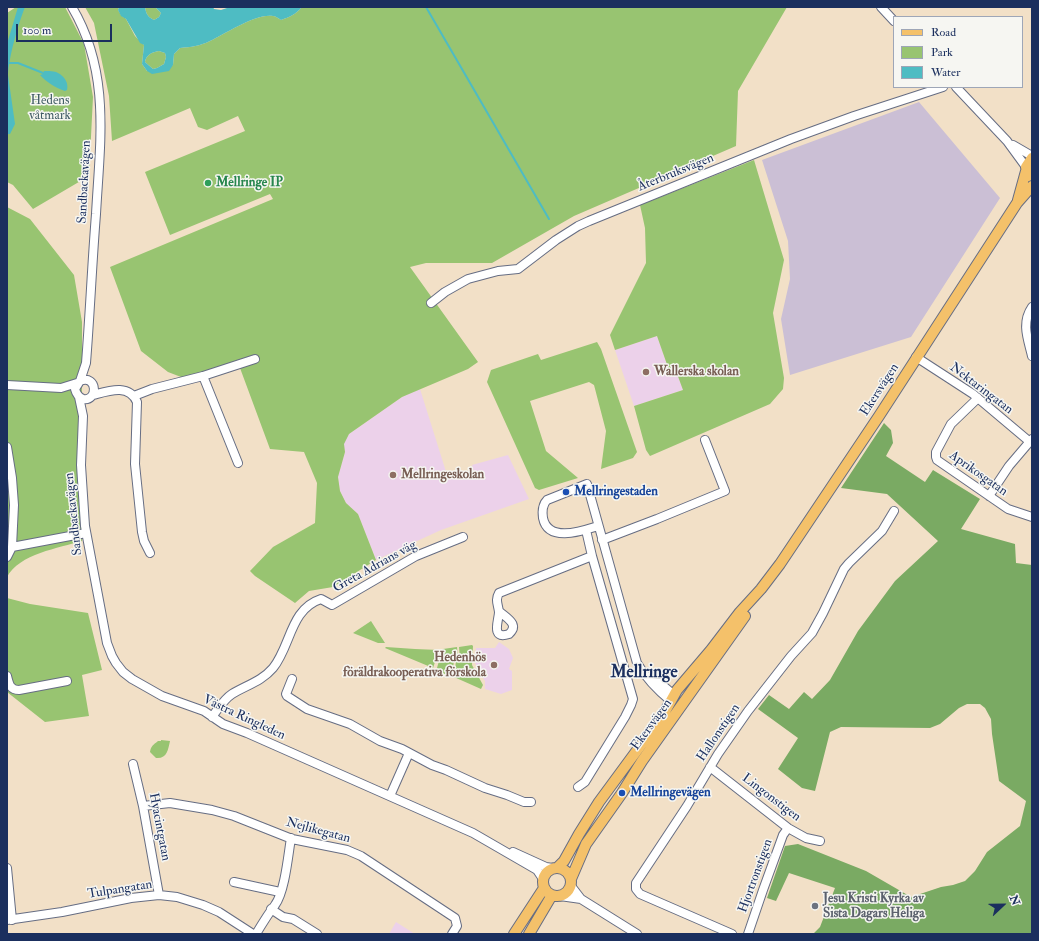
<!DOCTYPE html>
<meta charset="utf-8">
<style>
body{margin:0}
#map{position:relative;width:1039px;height:941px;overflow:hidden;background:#f2e0c7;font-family:"IM FELL Double Pica",serif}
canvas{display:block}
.frame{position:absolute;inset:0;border:8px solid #1b2f5e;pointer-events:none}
.legend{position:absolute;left:893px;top:16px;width:130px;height:72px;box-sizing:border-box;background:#f6f6f2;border:1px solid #9ea6b7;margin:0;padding:5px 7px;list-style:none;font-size:12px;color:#1b2f5e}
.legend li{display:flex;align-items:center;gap:8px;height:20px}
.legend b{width:20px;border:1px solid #9ea6b7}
.north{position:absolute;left:983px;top:885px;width:40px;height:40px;-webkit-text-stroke:3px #f6f6f2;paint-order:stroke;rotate:68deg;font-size:11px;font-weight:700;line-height:16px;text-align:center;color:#1b2f5e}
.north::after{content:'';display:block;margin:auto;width:14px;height:18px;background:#1b2f5e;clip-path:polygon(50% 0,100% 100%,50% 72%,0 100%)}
.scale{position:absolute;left:16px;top:24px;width:96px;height:18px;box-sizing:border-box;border:2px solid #1b2f5e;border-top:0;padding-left:5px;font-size:12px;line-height:14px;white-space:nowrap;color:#1b2f5e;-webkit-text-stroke:3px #f6f6f2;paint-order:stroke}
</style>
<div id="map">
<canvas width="1039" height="941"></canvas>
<div class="frame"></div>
<ul class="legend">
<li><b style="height:5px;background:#f4c16a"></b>Road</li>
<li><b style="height:11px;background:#98c471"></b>Park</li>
<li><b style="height:11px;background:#4ebcc3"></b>Water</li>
</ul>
<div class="north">N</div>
<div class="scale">100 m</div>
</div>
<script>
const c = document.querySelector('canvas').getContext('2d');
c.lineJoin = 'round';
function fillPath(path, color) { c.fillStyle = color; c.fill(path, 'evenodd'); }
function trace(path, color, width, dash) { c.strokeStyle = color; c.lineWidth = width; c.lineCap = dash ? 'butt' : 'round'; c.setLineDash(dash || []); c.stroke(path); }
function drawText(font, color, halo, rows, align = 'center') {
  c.font = font + ' "IM FELL Double Pica",serif'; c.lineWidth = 3; c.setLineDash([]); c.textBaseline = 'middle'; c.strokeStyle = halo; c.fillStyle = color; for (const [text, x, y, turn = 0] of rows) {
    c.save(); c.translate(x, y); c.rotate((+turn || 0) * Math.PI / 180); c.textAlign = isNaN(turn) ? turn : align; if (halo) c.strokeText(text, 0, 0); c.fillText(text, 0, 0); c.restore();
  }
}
fillPath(new Path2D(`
 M 657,336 L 670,373 L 676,371 L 683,390 L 634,406 L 615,350 Z
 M 420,389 L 448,478 L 456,478 L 474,472 L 472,465 L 508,455 L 529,499 L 441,530 L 376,560 L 358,514 L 346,503 L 340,491 L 338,477 L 345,452 L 343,444 L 349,434 L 402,397 Z
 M 499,642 L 509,649 L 513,658 L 509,669 L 512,671 L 512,690 L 501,694 L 485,689 L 485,681 L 477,669 L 475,662 L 476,648 L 495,648 Z
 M 396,922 L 415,934 L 389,934 Z`), '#ecd1ea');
fillPath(new Path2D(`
 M 919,102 L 1000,198 L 911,337 L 790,375 L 781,319 L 790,279 L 788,241 L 762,160 Z`), '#cbbfd5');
fillPath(new Path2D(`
 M 16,7 L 65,7 L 84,44 L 93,97 L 89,176 L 33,209 L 13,185 L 7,182 L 7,13 Z
 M 85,7 L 119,7 L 118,10 L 121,15 L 126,19 L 135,36 L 144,45 L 142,64 L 147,71 L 173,65 L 174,54 L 180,48 C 191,47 200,46 210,41 C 225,34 256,13 273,16 C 275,16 278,18 281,20 C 290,17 296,14 302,7 L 787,7 L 738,91 L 736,146 L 574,216 L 492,263 L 426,263 L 410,267 L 478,362 L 468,369 L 402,397 L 349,434 L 344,444 L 345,452 L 338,477 L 340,491 L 346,503 L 358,514 L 376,560 L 333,587 L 309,591 L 295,603 L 255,576 L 250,571 L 273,547 L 315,523 L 317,483 L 304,452 L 270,449 L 240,368 L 194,382 L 168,372 L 141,351 L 110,267 L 273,199 L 270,194 L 170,235 L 145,172 L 245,131 L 238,116 L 207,130 L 198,127 L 190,108 L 112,141 L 109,96 L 94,23 Z
 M 145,7 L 155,7 L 161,13 L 159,17 L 154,20 C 148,17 146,14 145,7 Z
 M 159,51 L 165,53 L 166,57 L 164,64 L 157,68 L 153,69 L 145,62 C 146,55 152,52 159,51 Z
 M 754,160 L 784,260 L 773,313 L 784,378 L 783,389 L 770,404 L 650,456 L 646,450 L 634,406 L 683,390 L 676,371 L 670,373 L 657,336 L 615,350 L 610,335 L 646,263 L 645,228 L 640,205 Z
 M 7,207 L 30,219 L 74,275 L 82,322 L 82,541 C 59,548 19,554 7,577 Z
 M 597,342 L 601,349 L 637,452 L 633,458 L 601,469 L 606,431 L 594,385 L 589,382 L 530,401 L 546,451 L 578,478 L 539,490 L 535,488 L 487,382 L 491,370 L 538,354 L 541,360 Z
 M 7,598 L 30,604 L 88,613 L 102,670 L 82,675 L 89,716 L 45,722 L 7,692 Z
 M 371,621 L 385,643 L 378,643 L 353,633 Z
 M 472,645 L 473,646 L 472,665 L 483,685 L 481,689 L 454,677 L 456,661 L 460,660 L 459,647 Z
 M 386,647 L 415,649 L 439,650 L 433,668 L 385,648 Z
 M 457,647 L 458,659 L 454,660 L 452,677 L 438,671 L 437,668 L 442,650 L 443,649 Z
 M 161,740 L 170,741 C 168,750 167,759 156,758 L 150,752 C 151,746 153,745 158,741 L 161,741 Z`), '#98c471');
fillPath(new Path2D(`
 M 884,423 L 891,430 L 893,443 L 886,456 L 925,482 L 933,470 L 980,499 L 961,529 L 1015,544 L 1016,563 L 1032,565 L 1032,934 L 813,934 L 820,927 L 835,888 L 789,873 L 776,901 L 767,898 L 785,846 L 798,844 L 866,871 L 911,897 L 941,887 L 953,885 L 965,881 L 975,871 L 987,852 L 1020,826 L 1026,801 L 999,781 L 992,734 L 991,719 L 985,708 L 980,704 L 967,704 L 959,708 L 940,724 L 930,728 L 841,727 L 830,732 L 815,791 L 802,788 L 778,769 L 798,738 L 758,709 L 769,695 L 789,709 L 804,692 L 812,699 L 830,680 L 858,631 L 895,581 L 938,541 L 887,494 L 841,488 Z`), '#7aaa63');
fillPath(new Path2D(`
 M 18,7 L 25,7 C 18,25 9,56 8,75 L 15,124 L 10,134 L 7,134 L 7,44 Z
 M 119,7 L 145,7 C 146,14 148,17 154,20 L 159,17 L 161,13 L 155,7 L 213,7 L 214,9 L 221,10 L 230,7 L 302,7 C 296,14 290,17 281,20 C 278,18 275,16 273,16 C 256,13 225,34 210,41 C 200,46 191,47 180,48 L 174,54 L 173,65 L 169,71 L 152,74 L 147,71 L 142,64 L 144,45 L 140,43 L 126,19 L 121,16 L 118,10 ZM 159,51 L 165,53 L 166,57 L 164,64 L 157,68 L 153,69 L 145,62 C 146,55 152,52 159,51 Z
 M 44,71 C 48,71 55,71 58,73 C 64,76 69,83 67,90 L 65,91 C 56,88 46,82 40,75 L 43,74 Z`), '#4ebcc3');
trace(new Path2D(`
 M 426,7 L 549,219
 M 7,63 L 18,63 L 43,73`), '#4ebcc3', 2);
const minor = new Path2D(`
 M 72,7 C 111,73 100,141 96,214 C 92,264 90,313 86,363 L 80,381 L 75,389 C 76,393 78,397 83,399 C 98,402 98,374 80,381
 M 881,7 L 894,21
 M 956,87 L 1007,141 L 1026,167
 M 1013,145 L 1032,156
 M 431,303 L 445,292 L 468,279 L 498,271 L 518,269 L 556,240 L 578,226 L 589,221 L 791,139 L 854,116 L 943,87
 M 1032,307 C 1021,323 1028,339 1032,356
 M 916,357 L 973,394 L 1030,442
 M 203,376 L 238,463
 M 7,385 L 61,388 L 77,383
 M 93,395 C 108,391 129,383 137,402 L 135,464 L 142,532 L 144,541 L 150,553
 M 134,396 L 152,389 L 203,376 L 255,359
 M 79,397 L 83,416 L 81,465 L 85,526 L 107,643 L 112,656 L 116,663 L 123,672 L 132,679 L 162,696 L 204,711 L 223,724 L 247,733 L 473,833 L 537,870 L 543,879
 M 978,398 L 951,424 L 936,452 L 936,457 L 937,460 L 1008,509 L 1032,517
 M 7,447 L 12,478 L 14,505 L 12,547
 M 989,496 L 1009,466 L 1032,439
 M 598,526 C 582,531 548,543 543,518 C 542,511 542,505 547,500 L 587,484 L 637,663 C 646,678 657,690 671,701
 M 586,530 L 592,556
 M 602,540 L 657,519 L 725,491 L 705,440
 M 7,557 L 12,547 L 86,533
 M 499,611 C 506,618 520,624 509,634 C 490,640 499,620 499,612 C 498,604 495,600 499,593 L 592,556 L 633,699 L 631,705 L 625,717 L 585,782 L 578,787
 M 7,676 C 9,684 10,690 19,690 L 67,681
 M 292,679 L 286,694 L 287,696 L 307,709 L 350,724 L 380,741 L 402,749 L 432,765 L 446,770 L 485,788 L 507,795 L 524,802 L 531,802
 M 652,682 L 660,683 L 674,695
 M 212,717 C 218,709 224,699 232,694 C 247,685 262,681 273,668 C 291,646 290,609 321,599 L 332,605 L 416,556 L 463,537
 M 133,764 L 143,806 L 159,895
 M 710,767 L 788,828 L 806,838 L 820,841
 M 390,796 L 409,753
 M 143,806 L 170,803 L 212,810 L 234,816 L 292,839 L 347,850 L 361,856 L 455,918 L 457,926 L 452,934
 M 513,852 L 546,867 L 553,868
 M 7,868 L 12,920
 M 234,882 L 280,892
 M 571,886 L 581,899 L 637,934
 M 560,896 L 581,899
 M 271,909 L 283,917 L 293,919 L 317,934
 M 7,920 L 62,912 L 131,898 L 159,895 L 177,897 L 203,905 L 219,912 L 253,934
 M 256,934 C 262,924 268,914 275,905 C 285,891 288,856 291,838
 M 732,934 L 640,894 L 636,889 L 636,883 L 687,806 L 718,754 L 748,711 L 791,656 L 812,633 L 823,613 L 844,569 L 849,563 L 882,531 L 894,511
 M 748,934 L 763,890 L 783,835 L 788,828`);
const major = new Path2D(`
 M 1028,176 L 1026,167 L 1032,158
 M 1018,200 L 1026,171
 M 558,867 L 564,861 L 579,834 L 599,802 L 663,715 L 677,690 L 711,650 L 740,612 L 761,589 L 780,564 L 879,416 L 1017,203 L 1032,186
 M543 882a14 14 0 1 1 28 0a14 14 0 1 1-28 0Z
 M 571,879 L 586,844 L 622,793 L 642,761 L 745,616
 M 514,934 L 544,888
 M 529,934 L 552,895`);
trace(minor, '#666d83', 10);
trace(major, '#666d83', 12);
trace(minor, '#fff', 8);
trace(major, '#f4c16a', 10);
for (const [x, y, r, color] of [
 [208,183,4,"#2e9e5b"],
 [646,372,4,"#8d6e63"],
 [393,475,4,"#8d6e63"],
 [566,492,4,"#1a4fb4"],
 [494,665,4,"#8d6e63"],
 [622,793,4,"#1a4fb4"],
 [815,906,4,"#6b7280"]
]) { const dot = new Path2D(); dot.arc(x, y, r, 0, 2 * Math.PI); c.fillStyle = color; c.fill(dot); trace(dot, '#f6f6f2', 1.5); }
drawText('13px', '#405c64', '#f6f6f2', [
 ["Hedens",50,101],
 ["våtmark",50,116]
]);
drawText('13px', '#1b2f5e', '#f6f6f2', [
 ["Återbruksvägen",676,173,-22],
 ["Sandbackavägen",85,182,-87],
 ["Nektaringatan",981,389,37],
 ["Ekersvägen",880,390,-57],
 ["Aprikosgatan",978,474,35],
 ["Sandbackavägen",74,514,-96],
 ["Greta Adrians väg",375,567,-29],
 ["Västra Ringleden",244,718,25],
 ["Ekersvägen",652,725,-54],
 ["Hallonstigen",719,733,-56],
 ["Lingonstigen",771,798,37],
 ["Hyacintgatan",159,827,79],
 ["Nejlikegatan",318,831,15],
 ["Hjortronstigen",756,876,-70],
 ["Tulpangatan",120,890,-9]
]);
drawText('bold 13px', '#27864d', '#f6f6f2', [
 ["Mellringe IP",216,183]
], 'left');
drawText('bold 13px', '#785e54', '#f6f6f2', [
 ["Wallerska skolan",654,372],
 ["Mellringeskolan",401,475],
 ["Hedenhös",486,658,"right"],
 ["föräldrakooperativa förskola",486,673,"right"]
], 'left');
drawText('bold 13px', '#164399', '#f6f6f2', [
 ["Mellringestaden",574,492],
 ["Mellringevägen",630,793]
], 'left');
drawText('bold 13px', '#5b616d', '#f6f6f2', [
 ["Jesu Kristi Kyrka av",823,899],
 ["Sista Dagars Heliga",823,914]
], 'left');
drawText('bold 17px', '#1b2f5e', '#f6f6f2', [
 ["Mellringe",644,673]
]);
</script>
